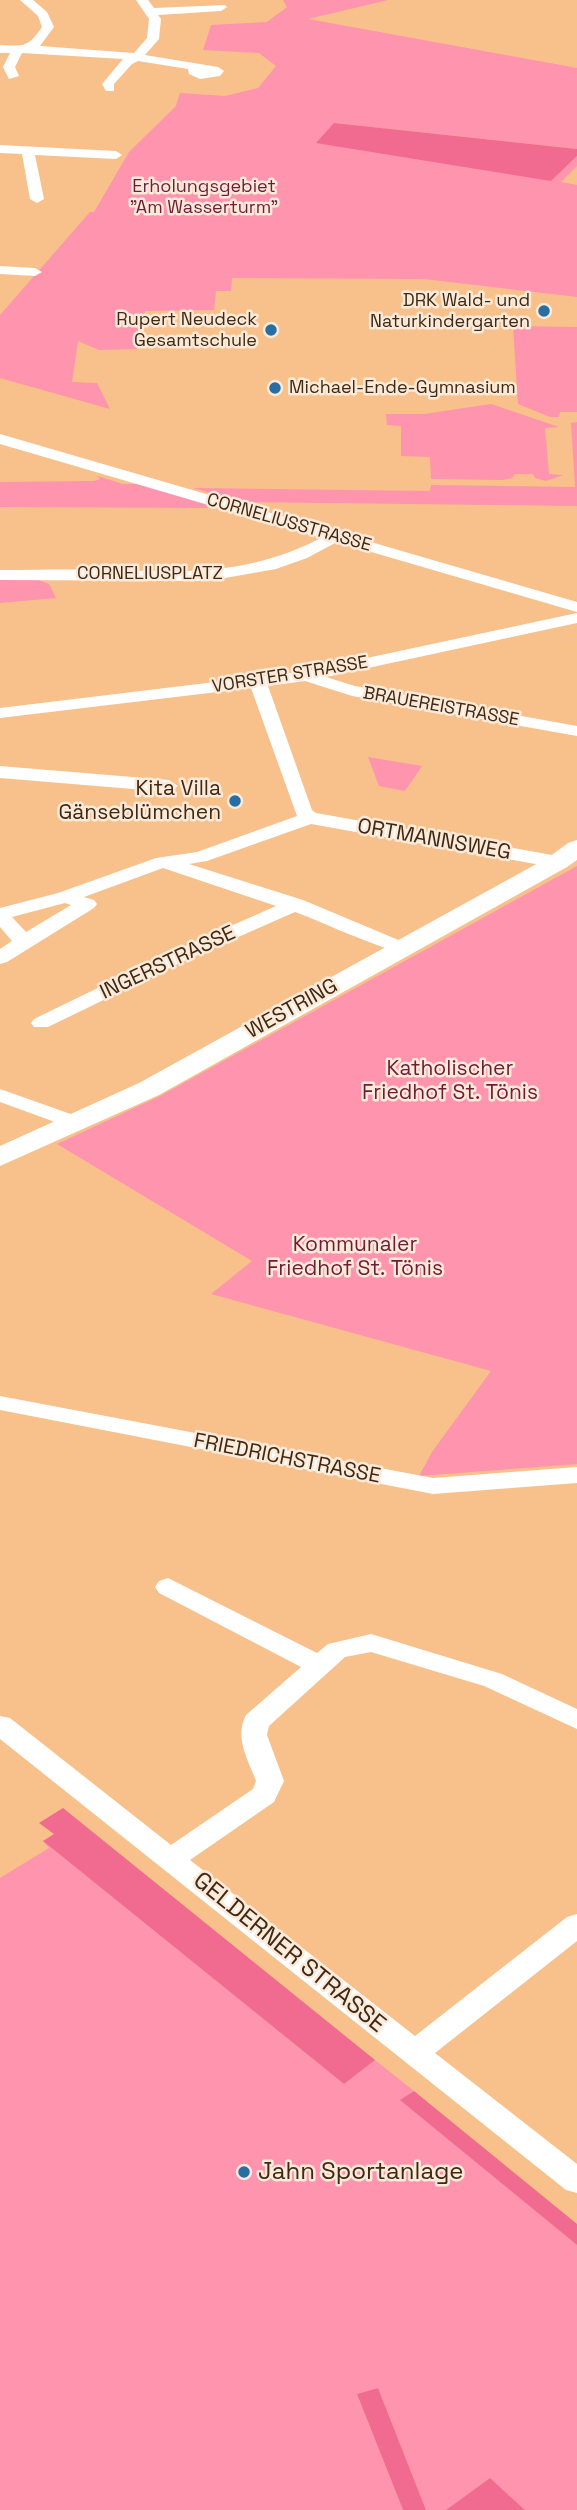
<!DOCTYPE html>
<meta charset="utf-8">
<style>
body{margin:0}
canvas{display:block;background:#f8c08a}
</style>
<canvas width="577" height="2510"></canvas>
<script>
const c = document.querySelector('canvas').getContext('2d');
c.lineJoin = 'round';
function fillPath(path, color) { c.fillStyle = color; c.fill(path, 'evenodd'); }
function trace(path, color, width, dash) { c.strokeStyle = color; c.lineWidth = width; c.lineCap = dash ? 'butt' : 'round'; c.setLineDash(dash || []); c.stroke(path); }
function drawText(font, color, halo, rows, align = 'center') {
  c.font = font + ' "Space Grotesk",sans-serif'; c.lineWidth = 5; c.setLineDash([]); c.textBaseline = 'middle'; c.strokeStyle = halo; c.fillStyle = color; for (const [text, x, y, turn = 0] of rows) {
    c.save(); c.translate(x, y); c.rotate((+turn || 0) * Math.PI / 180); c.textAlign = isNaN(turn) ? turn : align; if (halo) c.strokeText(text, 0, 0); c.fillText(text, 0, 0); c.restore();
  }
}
fillPath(new Path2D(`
 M 283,0 L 388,0 L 308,19 L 577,68 L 577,149 L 334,123 L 551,181 L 577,156 L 577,166 L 561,182 L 577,185 L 577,297 L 424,279 L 232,278 L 231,291 L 216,291 L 214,310 L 145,311 L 137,349 L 99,350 L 78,341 L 72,382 L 97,383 L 110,409 L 0,378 L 0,315 L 90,212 L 94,212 L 129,152 L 176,106 L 180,93 L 225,96 L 258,88 L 276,66 L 259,53 L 203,50 L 211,25 L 267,22 L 287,7 Z
 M 513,326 L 577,327 L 577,412 L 560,412 L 559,417 L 550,417 L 518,404 Z
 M 491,404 L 559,427 L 545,428 L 549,474 L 563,475 L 546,481 L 535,478 L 533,474 L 515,474 L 512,478 L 503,480 L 431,479 L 430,457 L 401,456 L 401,426 L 387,425 L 386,414 L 424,414 Z
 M 577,422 L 577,506 L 241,502 L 193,488 L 430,491 L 431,485 L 575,487 L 571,423 Z
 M 97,476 L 123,484 L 144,484 L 219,508 L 0,507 L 0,482 L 94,481 L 100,479 Z
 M 36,579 L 49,584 L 56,598 L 0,603 L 0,580 Z
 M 368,757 L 422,766 L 405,791 L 379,786 Z
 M 577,866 L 577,1464 L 419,1476 L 432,1452 L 491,1371 L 211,1294 L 252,1261 L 57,1144 L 160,1096 Z
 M 43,1841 L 344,2084 L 375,2060 L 414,2091 L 401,2100 L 577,2245 L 577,2510 L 525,2510 L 490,2478 L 446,2510 L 426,2510 L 378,2388 L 357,2394 L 403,2510 L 0,2510 L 0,1878 L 49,1848 Z`), '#fe94ad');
fillPath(new Path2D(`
 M 334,123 L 577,149 L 577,156 L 551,181 L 316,143 Z
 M 63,1808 L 375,2060 L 344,2084 L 43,1841 L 54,1834 L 39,1823 Z
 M 414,2091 L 577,2224 L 577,2245 L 400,2100 Z
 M 378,2388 L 426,2510 L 403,2510 L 357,2394 Z
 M 490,2478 L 525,2510 L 446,2510 Z`), '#f16a90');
fillPath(new Path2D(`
 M 20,0 L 33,0 L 47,12 L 54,27 L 40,46 L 134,53 L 147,38 L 149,19 L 136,0 L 148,0 L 154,8 L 225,5 L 227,7 L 221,11 L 158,15 L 161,19 L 159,39 L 145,55 L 218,67 L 224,71 L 220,76 L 200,79 L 189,74 L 188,69 L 138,61 L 132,64 L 114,84 L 114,91 L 106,91 L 102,84 L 123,59 L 22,53 L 15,67 L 19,76 L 9,79 L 3,67 L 10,53 L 0,53 L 0,45 C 23,46 28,48 42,27 L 38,16 Z
 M 0,145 L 116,151 L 122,155 L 116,159 L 35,155 L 44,199 L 37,203 L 30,199 L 22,154 L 0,153 Z
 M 0,266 L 35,268 L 42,272 L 35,276 L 0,274 Z
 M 0,434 L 577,602 L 577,612 L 337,542 L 307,558 L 276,569 L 208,581 L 0,580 L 0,570 C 36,570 71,569 107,570 C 189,572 246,576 321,538 L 0,444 Z
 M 577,613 L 577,623 L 326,677 L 355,686 L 577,726 L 577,736 L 352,696 L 305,681 L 268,686 L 312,810 L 316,813 L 558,856 L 565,858 L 568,862 L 565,866 L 558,868 L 311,824 L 207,861 L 189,864 L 303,900 L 408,944 L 411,948 L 408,952 C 394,956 316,919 295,912 L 186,960 L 48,1027 L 34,1027 L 31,1023 L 34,1019 L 172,952 L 276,906 L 163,868 L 84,897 L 94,900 L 97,904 L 94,908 L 7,962 L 0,964 L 0,949 L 12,941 L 0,927 L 0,908 L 58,893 L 156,858 L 197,852 L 297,816 L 251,688 L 0,718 L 0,708 L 306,671 ZM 65,903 L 71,905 L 26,932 L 12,917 Z
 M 0,766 L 169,780 L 178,786 L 169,792 L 0,778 Z
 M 0,1089 L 82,1118 L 85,1123 L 82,1128 L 74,1129 L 0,1102 Z
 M 0,1396 L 433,1478 L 577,1467 L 577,1483 L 433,1494 L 0,1410 Z
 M 168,1578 L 317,1653 L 328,1644 L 371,1634 L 502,1674 L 577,1709 L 577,1729 L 484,1686 L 371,1652 L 345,1657 L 269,1726 L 267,1735 L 284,1781 L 274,1802 L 190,1860 L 415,2036 L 567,1917 L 577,1914 L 577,1941 L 435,2053 L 577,2164 L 577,2193 L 566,2190 L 0,1739 L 0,1716 L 10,1718 L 171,1845 L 253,1789 L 256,1781 C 248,1760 234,1737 246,1715 L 301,1667 L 159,1593 L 155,1587 L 159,1581 Z`), '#fff');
fillPath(new Path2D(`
 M 577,840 L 577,860 L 567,867 L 159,1095 L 0,1166 L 0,1146 L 139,1083 L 549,857 L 568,843 Z`), '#fff');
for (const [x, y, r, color] of [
 [544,311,7,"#286ea2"],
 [271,330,7,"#286ea2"],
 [275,388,7,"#286ea2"],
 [235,801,7,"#286ea2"],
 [244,2172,7,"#286ea2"]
]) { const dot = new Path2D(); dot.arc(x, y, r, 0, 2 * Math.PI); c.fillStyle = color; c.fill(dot); trace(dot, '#fbeada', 2.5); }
drawText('18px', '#701b37', '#fbeada', [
 ["Erholungsgebiet",204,187],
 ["\"Am Wasserturm\"",204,208]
]);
drawText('18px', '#3f2913', '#fbeada', [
 ["DRK Wald- und",530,301],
 ["Naturkindergarten",530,322],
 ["Rupert Neudeck",257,320],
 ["Gesamtschule",257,341],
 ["Michael-Ende-Gymnasium",289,388,"left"]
], 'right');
drawText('18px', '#3f2913', '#fbeada', [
 ["CORNELIUSSTRASSE",289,523,16],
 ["CORNELIUSPLATZ",150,574],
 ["VORSTER STRASSE",290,675,-9],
 ["BRAUEREISTRASSE",441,707,10]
]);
drawText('21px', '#3f2913', '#fbeada', [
 ["Kita Villa",221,789],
 ["Gänseblümchen",221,813]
], 'right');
drawText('21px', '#3f2913', '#fbeada', [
 ["ORTMANNSWEG",434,840,10],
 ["INGERSTRASSE",168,963,-25],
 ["WESTRING",292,1009,-29],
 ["FRIEDRICHSTRASSE",287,1459,11]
]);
drawText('21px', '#701b37', '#fbeada', [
 ["Katholischer",450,1069],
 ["Friedhof St. Tönis",450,1093],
 ["Kommunaler",355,1245],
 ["Friedhof St. Tönis",355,1269]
]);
drawText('24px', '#3f2913', '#fbeada', [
 ["GELDERNER STRASSE",289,1953,39]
]);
drawText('24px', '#3f2913', '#fbeada', [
 ["Jahn Sportanlage",258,2172]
], 'left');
</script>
